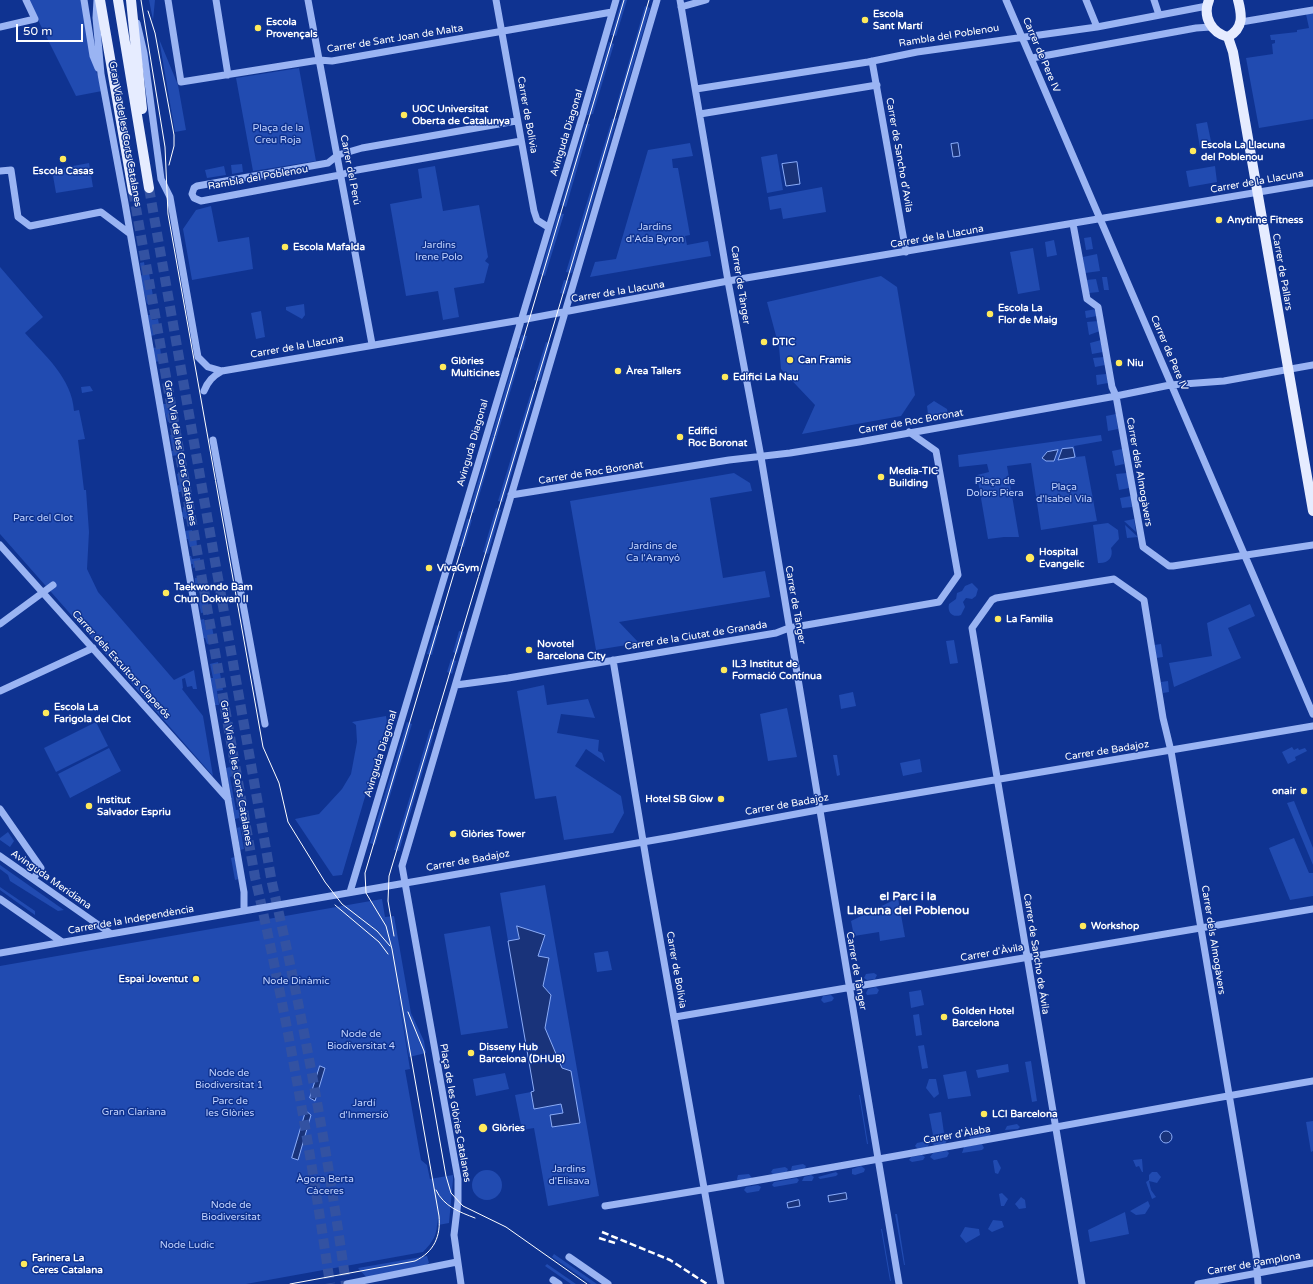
<!DOCTYPE html>
<meta charset="utf-8">
<style>
body{margin:0}
#map{position:relative;width:1313px;height:1284px;overflow:hidden;background:#0f3391;font-family:"Varela Round",sans-serif}
canvas{display:block}
.scale{position:absolute;left:16px;top:24px;width:67px;height:18px;box-sizing:border-box;border:2px solid #fff;border-top:0;padding-left:5px;font-size:12px;line-height:14px;white-space:nowrap;color:#fff;-webkit-text-stroke:3px #0f3391;paint-order:stroke}
</style>
<div id="map">
<canvas width="1313" height="1284"></canvas>
<div class="scale">50 m</div>
</div>
<script>
const c = document.querySelector('canvas').getContext('2d');
c.lineJoin = 'round';
function fillPath(path, color) { c.fillStyle = color; c.fill(path, 'evenodd'); }
function trace(path, color, width, dash) { c.strokeStyle = color; c.lineWidth = width; c.lineCap = dash ? 'butt' : 'round'; c.setLineDash(dash || []); c.stroke(path); }
function drawText(font, color, halo, rows, align = 'center') {
  c.font = font + ' "Varela Round",sans-serif'; c.lineWidth = 3; c.setLineDash([]); c.textBaseline = 'middle'; c.strokeStyle = halo; c.fillStyle = color; for (const [text, x, y, turn = 0] of rows) {
    c.save(); c.translate(x, y); c.rotate((+turn || 0) * Math.PI / 180); c.textAlign = isNaN(turn) ? turn : align; if (halo) c.strokeText(text, 0, 0); c.fillText(text, 0, 0); c.restore();
  }
}
fillPath(new Path2D(`
 M 28,0 L 81,0 L 91,53 L 102,91 L 76,96 Z
 M 149,0 L 155,0 L 153,20 Z
 M 622,0 L 627,0 L 616,36 L 611,35 Z
 M 645,6 L 650,8 L 620,110 L 615,110 Z
 M 1313,13 L 1313,119 L 1259,128 L 1246,58 L 1273,54 L 1272,44 L 1275,43 L 1275,40 L 1271,40 L 1270,35 L 1297,32 L 1297,30 L 1309,28 L 1306,14 Z
 M 159,39 L 178,85 L 186,130 L 175,132 Z
 M 609,42 L 614,44 L 593,114 L 587,115 Z
 M 299,68 L 316,161 L 253,171 L 236,78 Z
 M 617,118 L 572,273 L 566,272 L 612,119 Z
 M 1207,122 L 1212,146 L 1200,148 L 1196,124 Z
 M 585,124 L 590,124 L 566,207 L 561,205 Z
 M 690,143 L 693,156 L 672,159 L 673,168 L 678,168 L 690,235 L 685,236 L 687,245 L 708,241 L 711,256 L 590,277 L 595,262 L 616,259 L 648,150 Z
 M 777,154 L 783,190 L 767,193 L 761,157 Z
 M 89,163 L 93,187 L 56,193 L 52,170 Z
 M 242,164 L 243,172 L 232,174 L 231,165 Z
 M 224,166 L 226,175 L 207,178 L 205,170 Z
 M 435,166 L 443,211 L 479,205 L 488,257 L 485,261 L 489,264 L 484,283 L 454,288 L 459,317 L 443,320 L 438,291 L 406,296 L 390,204 L 422,198 L 418,169 Z
 M 1215,166 L 1217,182 L 1189,187 L 1186,171 Z
 M 822,187 L 826,212 L 783,219 L 781,208 L 770,210 L 768,197 Z
 M 211,206 L 218,242 L 249,237 L 253,269 L 192,280 L 183,229 L 196,210 Z
 M 558,213 L 564,214 L 545,276 L 540,274 Z
 M 1091,237 L 1093,249 L 1086,250 L 1084,238 Z
 M 1054,240 L 1057,255 L 1047,257 L 1045,242 Z
 M 1033,248 L 1040,290 L 1018,294 L 1010,252 Z
 M 1097,254 L 1100,271 L 1085,273 L 1083,257 Z
 M 144,262 L 145,268 L 148,267 L 154,302 L 147,304 L 140,276 L 142,275 L 140,263 Z
 M 0,267 L 43,317 L 25,333 C 45,356 72,378 74,411 L 79,410 L 85,439 L 78,440 L 84,490 L 86,490 L 89,532 L 87,569 L 98,592 L 174,680 L 194,670 L 197,689 L 193,689 L 192,686 L 187,687 L 185,678 L 182,679 L 183,688 L 182,689 L 203,716 L 213,776 L 0,534 Z
 M 881,276 L 897,287 L 915,395 L 901,416 L 802,434 L 815,405 L 781,369 L 779,347 L 767,302 Z
 M 1107,277 L 1109,290 L 1104,290 L 1102,277 Z
 M 1096,279 L 1099,292 L 1089,293 L 1086,280 Z
 M 564,280 L 569,281 L 565,294 L 560,293 Z
 M 304,304 L 305,315 L 302,319 L 286,310 L 286,307 Z
 M 1096,309 L 1097,316 L 1086,318 L 1085,311 Z
 M 261,311 L 265,337 L 256,339 L 251,313 Z
 M 146,315 L 151,315 L 152,320 L 158,319 L 160,330 L 155,331 L 155,335 L 150,336 Z
 M 1098,321 L 1100,331 L 1089,335 L 1087,322 Z
 M 522,335 L 527,336 L 523,350 L 518,348 Z
 M 1101,340 L 1103,352 L 1092,354 L 1090,343 Z
 M 546,342 L 550,343 L 540,381 L 534,380 Z
 M 160,347 L 161,355 L 159,355 L 160,361 L 155,362 L 152,348 Z
 M 515,357 L 520,359 L 474,513 L 469,512 Z
 M 1104,357 L 1105,365 L 1095,367 L 1093,358 Z
 M 1106,374 L 1108,383 L 1097,385 L 1096,375 Z
 M 90,386 L 93,391 L 82,393 L 81,387 Z
 M 532,389 L 536,391 L 503,502 L 498,501 Z
 M 934,401 L 947,409 L 948,413 L 945,416 L 934,417 L 928,414 L 927,406 Z
 M 162,404 L 167,404 L 168,410 L 174,408 L 175,418 L 172,419 L 173,421 L 168,422 Z
 M 1116,414 L 1118,429 L 1108,431 L 1106,416 Z
 M 178,433 L 180,446 L 177,446 L 179,455 L 171,456 L 170,451 L 173,451 L 170,435 Z
 M 1101,435 L 1102,441 L 1074,446 L 1076,457 L 1085,456 L 1097,521 L 1041,530 L 1031,463 L 1007,466 L 1019,537 L 1004,537 L 988,539 L 977,475 L 989,472 L 987,464 L 959,467 L 958,455 Z
 M 1122,449 L 1124,464 L 1115,466 L 1112,451 Z
 M 182,473 L 185,490 L 177,493 L 176,486 L 179,485 L 177,474 Z
 M 734,473 L 750,483 L 752,491 L 710,498 L 723,578 L 765,571 L 770,597 L 619,622 L 639,643 L 596,650 L 570,501 Z
 M 1127,473 L 1129,488 L 1119,490 L 1116,474 Z
 M 1131,496 L 1132,507 L 1122,508 L 1120,498 Z
 M 188,506 L 190,518 L 184,519 L 184,517 L 182,517 L 181,512 L 183,512 L 183,507 Z
 M 496,508 L 501,510 L 488,554 L 483,552 Z
 M 467,519 L 472,520 L 464,547 L 459,546 Z
 M 1134,519 L 1136,532 L 1124,521 Z
 M 1108,523 L 1118,530 L 1119,539 L 1111,548 C 1114,557 1108,564 1098,563 L 1093,525 Z
 M 1125,525 L 1138,537 L 1127,538 Z
 M 192,530 L 193,536 L 196,535 L 197,546 L 190,547 L 188,539 L 185,539 L 184,531 Z
 M 189,556 L 191,556 L 192,559 L 200,558 L 201,563 L 197,564 L 197,567 L 193,568 L 193,564 L 190,565 Z
 M 203,577 L 205,587 L 195,590 L 195,578 Z
 M 972,583 L 978,589 L 976,596 L 972,599 L 966,598 L 963,602 L 965,607 L 961,615 C 953,618 947,613 949,604 L 956,599 L 957,593 L 962,591 L 965,586 Z
 M 207,597 L 210,614 L 207,615 L 207,612 L 201,613 L 198,598 Z
 M 1250,604 L 1255,616 L 1228,628 L 1241,658 L 1174,687 L 1169,663 L 1212,656 L 1207,623 Z
 M 204,619 L 206,628 L 212,627 L 215,642 L 207,644 L 205,638 L 203,638 L 200,620 Z
 M 436,625 L 440,626 L 432,655 L 427,654 Z
 M 459,631 L 464,632 L 457,654 L 453,652 Z
 M 954,640 L 958,663 L 950,664 L 946,641 Z
 M 1161,644 L 1163,657 L 1156,658 L 1154,645 Z
 M 451,659 L 456,661 L 452,674 L 447,672 Z
 M 218,662 L 223,690 L 217,691 L 219,705 L 215,705 L 210,678 L 213,678 L 210,664 Z
 M 1168,681 L 1169,692 L 1163,693 L 1161,682 Z
 M 544,685 L 547,705 L 588,699 L 595,718 L 561,714 L 557,733 L 599,740 L 598,751 L 602,753 L 605,762 L 586,749 L 575,766 L 621,796 L 624,813 L 613,833 L 564,840 L 556,796 L 535,799 L 517,691 Z
 M 853,692 L 856,706 L 841,709 L 839,695 Z
 M 787,708 L 797,757 L 768,761 L 760,714 Z
 M 386,716 L 387,722 L 342,875 L 333,876 L 295,819 L 319,814 L 342,789 L 351,774 L 357,742 L 356,725 L 352,722 Z
 M 231,721 L 233,731 L 226,733 L 224,722 Z
 M 96,722 L 108,746 L 56,772 L 44,748 Z
 M 407,722 L 412,724 L 375,845 L 370,843 Z
 M 430,729 L 435,730 L 399,851 L 394,850 Z
 M 1292,747 L 1294,750 L 1298,748 L 1299,750 L 1305,748 L 1307,751 L 1295,757 L 1296,760 L 1288,764 L 1282,752 Z
 M 109,748 L 121,771 L 70,798 L 58,774 Z
 M 833,755 L 837,755 L 840,775 L 837,776 Z
 M 920,759 L 922,772 L 903,776 L 900,763 Z
 M 230,767 L 231,770 L 234,770 L 235,775 L 230,777 L 236,810 L 241,809 L 242,814 L 239,815 L 239,818 L 235,819 L 226,768 Z
 M 1294,801 L 1313,848 L 1313,865 L 1287,803 Z
 M 240,827 L 244,849 L 240,850 L 237,828 Z
 M 8,832 L 14,841 L 10,847 L 0,840 L 0,838 Z
 M 1294,838 L 1309,873 L 1313,873 L 1313,896 L 1290,900 L 1269,848 Z
 M 235,857 L 239,879 L 235,880 L 231,858 Z
 M 0,865 L 64,910 L 58,911 L 10,881 L 8,875 L 0,869 Z
 M 545,885 L 599,1196 L 548,1206 L 534,1128 L 522,1130 L 515,1095 L 531,1092 L 534,1109 L 561,1104 L 563,1113 L 552,1127 L 579,1123 L 562,1069 L 544,1028 L 551,995 L 543,986 L 549,959 L 538,958 L 517,927 L 519,939 L 508,941 L 500,893 Z
 M 0,887 L 35,911 L 35,915 L 0,890 Z
 M 898,898 L 905,937 L 880,941 L 879,932 L 854,936 L 851,921 Z
 M 382,899 L 385,917 L 394,916 L 411,1013 L 424,1041 L 426,1053 L 409,1057 L 396,982 L 410,1069 L 405,1070 L 421,1160 L 427,1165 L 430,1179 L 453,1175 L 453,1180 L 449,1223 L 438,1225 L 437,1219 C 438,1234 433,1242 423,1252 L 246,1284 L 0,1284 L 0,966 Z
 M 490,926 L 508,1028 L 461,1035 L 444,934 Z
 M 608,951 L 612,970 L 597,972 L 594,953 Z
 M 874,973 L 877,975 L 875,979 L 867,980 L 864,978 L 866,974 Z
 M 876,987 L 879,990 L 877,994 L 867,995 L 866,993 L 868,989 Z
 M 921,990 L 924,1005 L 911,1008 L 909,992 Z
 M 831,995 L 834,998 L 832,1001 L 824,1003 L 821,1000 L 823,996 Z
 M 919,1014 L 922,1035 L 916,1036 L 913,1015 Z
 M 924,1045 L 928,1068 L 922,1069 L 918,1046 Z
 M 1031,1061 L 1037,1101 L 1032,1102 L 1025,1062 Z
 M 1008,1064 L 1009,1072 L 978,1078 L 976,1070 Z
 M 966,1071 L 971,1096 L 948,1099 L 943,1075 Z
 M 505,1073 L 509,1089 L 476,1096 L 473,1079 Z
 M 929,1079 L 936,1079 L 939,1094 L 934,1098 L 926,1088 Z
 M 859,1095 L 860,1095 L 868,1144 L 867,1144 Z
 M 941,1112 L 944,1133 L 933,1135 L 929,1114 Z
 M 1313,1121 L 1313,1151 L 1311,1152 L 1306,1122 Z
 M 1017,1124 L 1020,1127 L 1018,1129 L 1005,1130 L 1007,1126 Z
 M 987,1129 L 991,1133 L 989,1136 L 971,1139 L 969,1138 L 971,1132 Z
 M 944,1137 L 947,1140 L 945,1144 L 935,1146 L 932,1143 L 934,1139 Z
 M 926,1141 L 929,1144 L 927,1148 L 918,1149 L 915,1146 L 917,1143 Z
 M 982,1144 L 984,1148 L 982,1150 L 962,1153 L 964,1147 Z
 M 947,1151 L 949,1153 L 947,1157 L 934,1160 L 930,1157 L 933,1153 Z
 M 922,1155 L 925,1157 L 923,1160 L 912,1162 L 909,1160 L 911,1157 Z
 M 1142,1159 L 1143,1172 L 1142,1172 L 1139,1166 L 1136,1167 L 1133,1160 Z
 M 994,1160 L 997,1160 L 1001,1168 L 998,1174 L 995,1173 L 993,1161 Z
 M 803,1164 L 806,1166 L 804,1170 L 791,1170 L 792,1166 Z
 M 861,1166 L 865,1169 L 864,1172 L 855,1175 L 852,1174 L 852,1169 Z
 M 785,1167 L 788,1169 L 786,1173 L 774,1175 L 771,1172 L 773,1169 Z
 M472 1185a15 15 0 1 1 30 0a15 15 0 1 1-30 0Z
 M 836,1172 L 838,1174 L 836,1176 L 820,1179 L 818,1177 Z
 M 1152,1172 L 1157,1172 L 1161,1177 L 1157,1183 L 1149,1181 L 1151,1190 L 1156,1197 L 1152,1199 L 1146,1182 L 1149,1180 L 1149,1175 Z
 M 749,1174 L 752,1178 L 738,1181 L 737,1179 L 738,1175 Z
 M 811,1175 L 814,1177 L 812,1181 L 802,1181 L 804,1177 Z
 M 797,1178 L 799,1180 L 797,1183 L 774,1187 L 772,1185 L 774,1182 Z
 M 758,1185 L 761,1187 L 759,1191 L 747,1193 L 744,1190 L 746,1187 Z
 M 1002,1193 L 1008,1199 L 1004,1206 L 1001,1206 L 999,1194 Z
 M 1021,1197 L 1025,1200 L 1026,1208 L 1019,1209 L 1015,1204 Z
 M 1148,1201 L 1150,1206 L 1145,1214 L 1136,1215 L 1130,1211 Z
 M 1125,1212 L 1129,1234 L 1090,1242 L 1088,1230 Z
 M 895,1214 L 897,1214 L 905,1265 L 904,1265 Z
 M 993,1220 L 1002,1221 L 1004,1227 L 992,1232 L 988,1229 Z
 M 965,1227 L 979,1229 L 980,1235 L 966,1243 L 960,1236 Z
 M 881,1229 L 882,1229 L 891,1281 L 890,1281 Z
 M 554,1254 L 597,1284 L 591,1284 L 552,1257 Z
 M 427,1256 L 429,1263 L 424,1266 L 367,1278 L 358,1268 Z
 M 547,1264 L 576,1284 L 571,1284 L 545,1266 Z`), '#214bb1');
const water = new Path2D(`
 M 958,143 L 960,156 L 953,157 L 951,144 Z
 M 797,162 L 800,184 L 786,186 L 782,164 Z
 M 1073,448 L 1075,457 L 1058,460 L 1062,449 Z
 M 1058,450 L 1054,461 L 1046,461 L 1042,458 L 1047,452 Z
 M 517,926 L 545,935 L 538,956 L 549,958 L 543,986 L 551,995 L 545,1028 L 562,1068 L 571,1071 L 580,1123 L 552,1127 L 550,1115 L 563,1113 L 561,1104 L 534,1109 L 531,1092 L 534,1091 L 508,941 L 519,939 Z
 M 320,1066 L 325,1068 L 315,1101 L 310,1098 Z
 M 306,1111 L 311,1115 L 298,1160 L 292,1158 Z
 M1160 1137a6 6 0 1 1 12 0a6 6 0 1 1-12 0Z
 M 846,1193 L 847,1199 L 829,1202 L 828,1196 Z
 M 799,1200 L 800,1206 L 788,1208 L 787,1203 Z`);
fillPath(water, '#19337a');
trace(water, '#8bacf7', 1);
trace(new Path2D(`
 M 149,188 L 272,883 C 303,1016 327,1149 346,1284
 M 133,191 L 255,877 C 286,1011 310,1147 330,1284`), '#3352a2', 10, [10, 5]);
trace(new Path2D(`
 M 84,0 L 93,56 L 98,68
 M 97,0 L 96,18 L 101,74 L 125,203 L 244,892 L 244,911
 M 168,0 L 181,82 L 319,60 L 332,61 L 612,12
 M 216,0 L 228,75
 M 308,0 L 372,344
 M 496,0 L 534,211 L 537,220 L 548,227
 M 680,0 L 728,281 L 761,457 L 899,1284
 M 1006,0 L 1313,714
 M 1086,0 L 1097,27
 M 1154,0 L 1159,15
 M 681,7 L 706,0
 M 1241,22 L 1313,10
 M 137,23 L 144,53 L 161,179 L 170,197 L 198,357 L 208,367 L 222,371 L 521,320 L 728,281 L 1313,183
 M 0,27 L 35,19 L 26,0
 M 1032,58 L 1196,28 L 1211,27
 M 872,61 L 906,252
 M 696,89 L 868,62 L 917,52 L 1097,27 L 1207,6
 M 700,114 L 877,85
 M 516,121 L 362,148 L 338,155 L 328,163 L 197,186 L 194,188 L 192,194 L 194,198 L 201,201 L 340,175 L 357,170 L 521,141
 M 0,171 L 11,170 L 18,217 L 30,226 L 101,212 L 129,233
 M 1073,224 L 1087,299 L 1098,307 L 1112,387 L 1116,396 L 1143,547 L 1169,566 L 1173,566 L 1313,545
 M 204,391 C 208,381 213,376 222,371
 M 213,440 L 265,724
 M 511,495 L 729,460 L 790,453 L 859,442 L 1116,396 L 1170,385 L 1224,381 L 1313,365
 M 0,545 L 228,799
 M 0,624 L 53,585
 M 613,660 L 648,871 L 721,1284
 M 456,685 L 508,678 L 776,633 L 789,628 L 939,602 L 958,575 L 936,451 L 909,432
 M 0,691 L 93,648
 M 0,809 L 41,868 L 33,879
 M 0,856 L 110,933
 M 350,892 L 583,114 L 616,0
 M 0,899 L 62,942
 M 0,953 L 672,837 L 823,809 L 1313,726
 M 675,1017 L 1313,909
 M 605,1206 C 842,1168 1077,1122 1313,1081
 M 569,1257 L 608,1284
 M 553,1280 L 559,1284
 M 347,1284 L 457,1262
 M 461,1284 L 454,1235 L 458,1201 L 458,1179 L 402,866 L 657,0
 M 1082,1284 L 972,628 L 992,600 L 996,598 L 1114,579 L 1144,600 L 1163,718 L 1171,751 L 1256,1254 L 1258,1284
 M 1198,1284 L 1313,1263`), '#9ab4f3', 7);
trace(new Path2D(`
 M 100,0 L 133,191
 M 118,0 L 149,188
 M 131,0 L 142,109
 M 1209,0 C 1202,17 1212,33 1228,37 C 1244,28 1242,15 1238,0
 M 1228,37 L 1233,52 L 1313,511`), '#e6ecff', 10);
trace(new Path2D(`
 M 141,0 L 165,147 L 168,214 L 263,747 L 279,783 L 288,822 L 325,882 L 342,904 L 377,931 L 390,946
 M 148,11 L 155,33 L 174,135 L 174,146 L 169,165
 M 335,905 L 379,942 L 388,954
 M 394,936 L 388,901 L 389,876 L 568,277 L 649,0
 M 408,1012 L 424,1051 L 446,1176 L 451,1193 L 463,1206 L 506,1227 L 587,1284
 M 436,1190 C 444,1207 460,1212 475,1218
 M 290,1284 L 415,1261 C 434,1252 441,1236 439,1216 L 392,949 L 386,926 L 366,893 L 365,873 L 624,0`), '#fff', 1);
trace(new Path2D(`
 M 602,1232 L 670,1260 L 707,1284
 M 599,1238 L 615,1243`), '#fff', 2.5, [7, 3]);
for (const [x, y, r, color] of [
 [865,20,4,"#ffea5c"],
 [258,28,4,"#ffea5c"],
 [404,115,4,"#ffea5c"],
 [1193,151,4,"#ffea5c"],
 [63,159,4,"#ffea5c"],
 [1219,220,4,"#ffea5c"],
 [285,247,4,"#ffea5c"],
 [990,314,4,"#ffea5c"],
 [764,342,4,"#ffea5c"],
 [790,360,4,"#ffea5c"],
 [1119,363,4,"#ffea5c"],
 [443,367,4,"#ffea5c"],
 [618,371,4,"#ffea5c"],
 [725,377,4,"#ffea5c"],
 [680,437,4,"#ffea5c"],
 [881,477,4,"#ffea5c"],
 [1030,558,5,"#ffea5c"],
 [429,568,4,"#ffea5c"],
 [166,593,4,"#ffea5c"],
 [998,619,4,"#ffea5c"],
 [529,650,4,"#ffea5c"],
 [724,670,4,"#ffea5c"],
 [46,713,4,"#ffea5c"],
 [1304,791,4,"#ffea5c"],
 [721,799,4,"#ffea5c"],
 [89,806,4,"#ffea5c"],
 [453,834,4,"#ffea5c"],
 [1083,926,4,"#ffea5c"],
 [196,979,4,"#ffea5c"],
 [944,1017,4,"#ffea5c"],
 [471,1053,4,"#ffea5c"],
 [984,1114,4,"#ffea5c"],
 [483,1128,5,"#ffea5c"],
 [24,1264,4,"#ffea5c"]
]) { const dot = new Path2D(); dot.arc(x, y, r, 0, 2 * Math.PI); c.fillStyle = color; c.fill(dot); trace(dot, '#0f3391', 1.5); }
drawText('bold 10px', '#fff', '#0f3391', [
 ["Escola",873,14],
 ["Sant Martí",873,26],
 ["Escola",266,22],
 ["Provençals",266,34],
 ["UOC Universitat",412,109],
 ["Oberta de Catalunya",412,121],
 ["Escola La Llacuna",1201,145],
 ["del Poblenou",1201,157],
 ["Escola Casas",63,171,"center"],
 ["Anytime Fitness",1227,220],
 ["Escola Mafalda",293,247],
 ["Escola La",998,308],
 ["Flor de Maig",998,320],
 ["DTIC",772,342],
 ["Can Framis",798,360],
 ["Glòries",451,361],
 ["Multicines",451,373],
 ["Niu",1127,363],
 ["Àrea Tallers",626,371],
 ["Edifici La Nau",733,377],
 ["Edifici",688,431],
 ["Roc Boronat",688,443],
 ["Media-TIC",889,471],
 ["Building",889,483],
 ["Hospital",1039,552],
 ["Evangelic",1039,564],
 ["VivaGym",437,568],
 ["Taekwondo Bam",174,587],
 ["Chun Dokwan II",174,599],
 ["La Familia",1006,619],
 ["Novotel",537,644],
 ["Barcelona City",537,656],
 ["IL3 Institut de",732,664],
 ["Formació Contínua",732,676],
 ["Escola La",54,707],
 ["Farigola del Clot",54,719],
 ["onair",1296,791,"right"],
 ["Hotel SB Glow",713,799,"right"],
 ["Institut",97,800],
 ["Salvador Espriu",97,812],
 ["Glòries Tower",461,834],
 ["Workshop",1091,926],
 ["Espai Joventut",188,979,"right"],
 ["Golden Hotel",952,1011],
 ["Barcelona",952,1023],
 ["Disseny Hub",479,1047],
 ["Barcelona (DHUB)",479,1059],
 ["LCI Barcelona",992,1114],
 ["Glòries",492,1128],
 ["Farinera La",32,1258],
 ["Ceres Catalana",32,1270]
], 'left');
drawText('10px', '#fff', '#0f3391', [
 ["Rambla del Poblenou",949,36,-9],
 ["Carrer de Sant Joan de Malta",395,39,-9],
 ["Carrer de Pere IV",1041,55,67],
 ["Carrer de Bolívia",527,115,80],
 ["Avinguda Diagonal",567,133,-73],
 ["Gran Via de les Corts Catalanes",125,134,80],
 ["Carrer de Sancho d'Avila",899,155,80],
 ["Carrer del Perú",350,170,79],
 ["Rambla del Poblenou",258,178,-10],
 ["Carrer de la Llacuna",1257,182,-10],
 ["Carrer de la Llacuna",937,237,-10],
 ["Carrer de Pallars",1282,272,80],
 ["Carrer de Tànger",740,285,81],
 ["Carrer de la Llacuna",618,292,-9],
 ["Carrer de la Llacuna",297,347,-10],
 ["Carrer de Pere IV",1169,353,67],
 ["Carrer de Roc Boronat",911,422,-10],
 ["Avinguda Diagonal",473,443,-74],
 ["Gran Via de les Corts Catalanes",180,453,80],
 ["Carrer dels Almogàvers",1139,472,80],
 ["Carrer de Roc Boronat",591,473,-9],
 ["Carrer de Tànger",795,605,80],
 ["Carrer de la Ciutat de Granada",696,636,-9],
 ["Carrer dels Escultors Claperós",121,665,48],
 ["Carrer de Badajoz",1107,751,-9],
 ["Avinguda Diagonal",381,754,-73],
 ["Gran Via de les Corts Catalanes",236,773,80],
 ["Carrer de Badajoz",787,805,-10],
 ["Carrer de Badajoz",468,861,-10],
 ["Avinguda Meridiana",51,880,35],
 ["Carrer de la Independència",131,920,-10],
 ["Carrer dels Almogàvers",1213,940,81],
 ["Carrer d'Àvila",992,953,-10],
 ["Carrer de Sancho de Ávila",1036,954,81],
 ["Carrer de Bolívia",676,970,80],
 ["Carrer de Tànger",856,971,80],
 ["Plaça de les Glòries Catalanes",455,1113,80],
 ["Carrer d'Àlaba",957,1135,-10],
 ["Carrer de Pamplona",1254,1264,-10]
]);
drawText('10px', '#c2d3fe', '#0f3391', [
 ["Plaça de la",278,128],
 ["Creu Roja",278,140],
 ["Jardins",655,227],
 ["d'Ada Byron",655,239],
 ["Jardins",439,245],
 ["Irene Polo",439,257],
 ["Plaça de",995,481],
 ["Dolors Piera",995,493],
 ["Plaça",1064,487],
 ["d'Isabel Vila",1064,499],
 ["Parc del Clot",43,518],
 ["Jardins de",653,546],
 ["Ca l'Aranyó",653,558],
 ["Node Dinàmic",296,981],
 ["Node de",361,1034],
 ["Biodiversitat 4",361,1046],
 ["Node de",229,1073],
 ["Biodiversitat 1",229,1085],
 ["Parc de",230,1101],
 ["les Glòries",230,1113],
 ["Jardí",364,1103],
 ["d'Inmersió",364,1115],
 ["Gran Clariana",134,1112],
 ["Jardins",569,1169],
 ["d'Elisava",569,1181],
 ["Àgora Berta",325,1179],
 ["Càceres",325,1191],
 ["Node de",231,1205],
 ["Biodiversitat",231,1217],
 ["Node Ludic",187,1245]
]);
drawText('bold 12px', '#fff', '#0f3391', [
 ["el Parc i la",908,897],
 ["Llacuna del Poblenou",908,911]
]);
</script>
